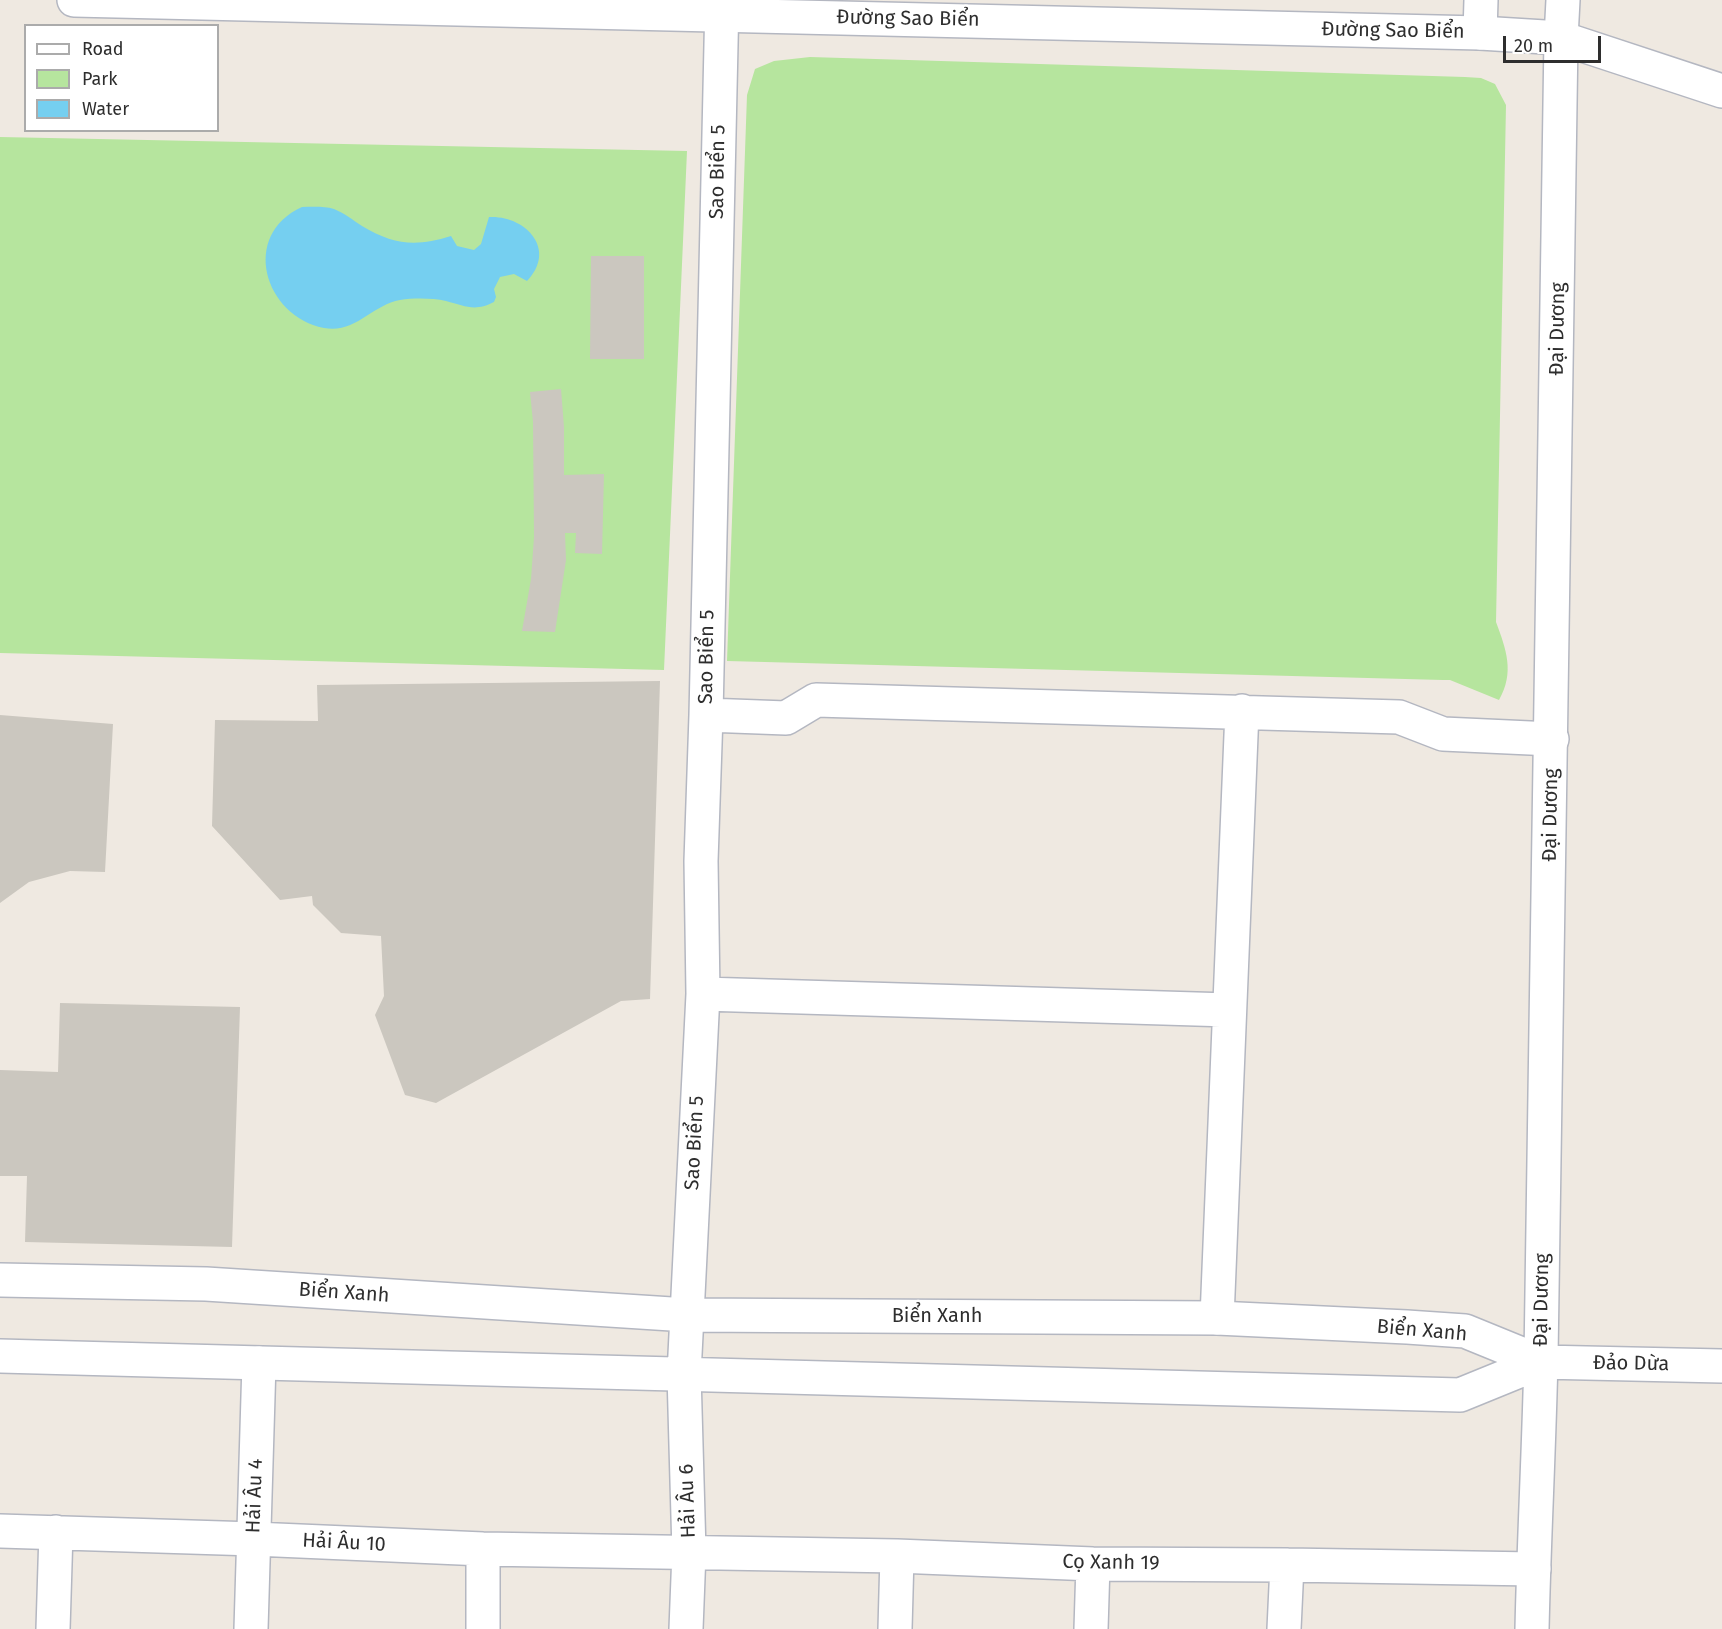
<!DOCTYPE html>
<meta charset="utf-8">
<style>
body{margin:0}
#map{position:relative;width:1722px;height:1629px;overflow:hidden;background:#efe9e1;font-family:"Fira Sans",sans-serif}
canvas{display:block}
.legend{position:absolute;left:24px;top:24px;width:195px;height:108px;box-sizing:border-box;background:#fff;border:2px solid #ababab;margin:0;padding:8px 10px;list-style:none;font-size:18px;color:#2e2e2e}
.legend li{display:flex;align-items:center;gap:12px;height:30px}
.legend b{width:30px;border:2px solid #ababab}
.scale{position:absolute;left:1503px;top:36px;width:98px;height:27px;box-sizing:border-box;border:3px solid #2e2e2e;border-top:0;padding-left:8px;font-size:18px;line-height:21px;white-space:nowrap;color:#2e2e2e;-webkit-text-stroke:4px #fff;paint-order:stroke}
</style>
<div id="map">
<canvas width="1722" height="1629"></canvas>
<ul class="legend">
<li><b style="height:8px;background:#fff"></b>Road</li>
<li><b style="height:16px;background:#b6e59e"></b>Park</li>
<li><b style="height:16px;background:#75cff0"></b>Water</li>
</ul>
<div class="scale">20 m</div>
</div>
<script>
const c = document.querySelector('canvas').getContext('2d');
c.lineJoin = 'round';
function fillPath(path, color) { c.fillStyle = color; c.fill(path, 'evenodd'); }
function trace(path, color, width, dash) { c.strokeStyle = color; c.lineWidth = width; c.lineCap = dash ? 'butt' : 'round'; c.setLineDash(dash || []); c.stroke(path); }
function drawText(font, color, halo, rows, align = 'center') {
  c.font = font + ' "Fira Sans",sans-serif'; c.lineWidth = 4.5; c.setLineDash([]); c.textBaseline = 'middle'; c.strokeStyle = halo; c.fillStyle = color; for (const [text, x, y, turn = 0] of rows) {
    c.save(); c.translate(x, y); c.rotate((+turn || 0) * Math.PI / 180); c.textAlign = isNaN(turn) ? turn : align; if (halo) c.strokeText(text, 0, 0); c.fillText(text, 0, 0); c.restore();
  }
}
fillPath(new Path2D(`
 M 810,57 L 1465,77 L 1481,78 L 1495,84 L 1506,105 L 1496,622 C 1506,649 1515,672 1499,700 L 1450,680 L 1443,680 L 727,661 L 747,95 L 755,69 L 774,61 Z
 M 0,137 L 687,151 L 664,670 L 0,653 Z`), '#b6e59e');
fillPath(new Path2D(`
 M 302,207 C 312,207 324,206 334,209 C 344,213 353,220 362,226 C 394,245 416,247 451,236 L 457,246 L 474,250 L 481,244 L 489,217 C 525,215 558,249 527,281 L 514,274 L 500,277 L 494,289 L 496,297 L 494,302 C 475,312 465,306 446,301 C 432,298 414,298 400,300 C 372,305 355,334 324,328 C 264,316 240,235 302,207 Z`), '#75cff0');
fillPath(new Path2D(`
 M 591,256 L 644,256 L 644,359 L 590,359 Z
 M 561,389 L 564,427 L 564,475 L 604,474 L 602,554 L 575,553 L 576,533 L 565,533 L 566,560 L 555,632 L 522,631 L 531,579 L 534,537 L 533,422 L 530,392 Z
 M 660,681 L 650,999 L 621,1001 L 436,1103 L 405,1095 L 375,1015 L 384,996 L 381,936 L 341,933 L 313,905 L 312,896 L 280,900 L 212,826 L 215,720 L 318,721 L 317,685 Z
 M 0,715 L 113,724 L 105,872 L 70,871 L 29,882 L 0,903 Z
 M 60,1003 L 240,1007 L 232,1247 L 25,1242 L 27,1176 L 0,1176 L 0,1070 L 58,1072 Z`), '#cbc7bf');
const minor = new Path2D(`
 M 1480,33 L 1481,0
 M 1561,38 L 1722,91
 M 706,715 L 786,718 L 816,700 L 1399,717 L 1443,734 L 1552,739
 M 703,994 L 1229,1010
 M 687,1315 L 703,994 L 701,861 L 706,715 L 722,0
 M 1217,1318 L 1242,711
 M 684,1374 L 689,1552 L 686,1629
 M 0,1531 L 254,1539 L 483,1549 L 897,1556 L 1093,1564 L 1287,1565 L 1534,1569
 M 53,1629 L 56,1532
 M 251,1629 L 259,1363
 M 483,1629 L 483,1549
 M 895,1629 L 897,1556
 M 1091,1629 L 1093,1564
 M 1284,1629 L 1287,1565`);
const tertiary = new Path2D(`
 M 74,0 L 1480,33 L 1561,38
 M 0,1280 L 206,1284 L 687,1315 L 1217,1318 L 1407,1327 L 1465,1331 L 1541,1362 L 1722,1366
 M 0,1356 L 1460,1395 L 1541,1362
 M 684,1374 L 687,1315
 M 1532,1629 C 1534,1538 1539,1448 1541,1357 C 1551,917 1557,477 1561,38 L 1563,0`);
trace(minor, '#b4b7c1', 36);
trace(tertiary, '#b4b7c1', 36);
trace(minor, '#fff', 33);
trace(tertiary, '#fff', 33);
drawText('20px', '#2e2e2e', '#fff', [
 ["Đường Sao Biển",908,19,1],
 ["Đường Sao Biển",1393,31,1],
 ["Sao Biển 5",718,172,-89],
 ["Đại Dương",1558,329,-89],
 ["Sao Biển 5",707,657,-89],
 ["Đại Dương",1551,815,-89],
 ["Sao Biển 5",695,1143,-87],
 ["Biển Xanh",344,1293,4],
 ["Đại Dương",1542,1300,-89],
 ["Biển Xanh",937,1316],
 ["Biển Xanh",1422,1331,5],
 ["Đảo Dừa",1631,1364,1],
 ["Hải Âu 4",255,1496,-88],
 ["Hải Âu 6",688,1501,-92],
 ["Hải Âu 10",344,1543,3],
 ["Cọ Xanh 19",1111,1563,1]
]);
</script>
